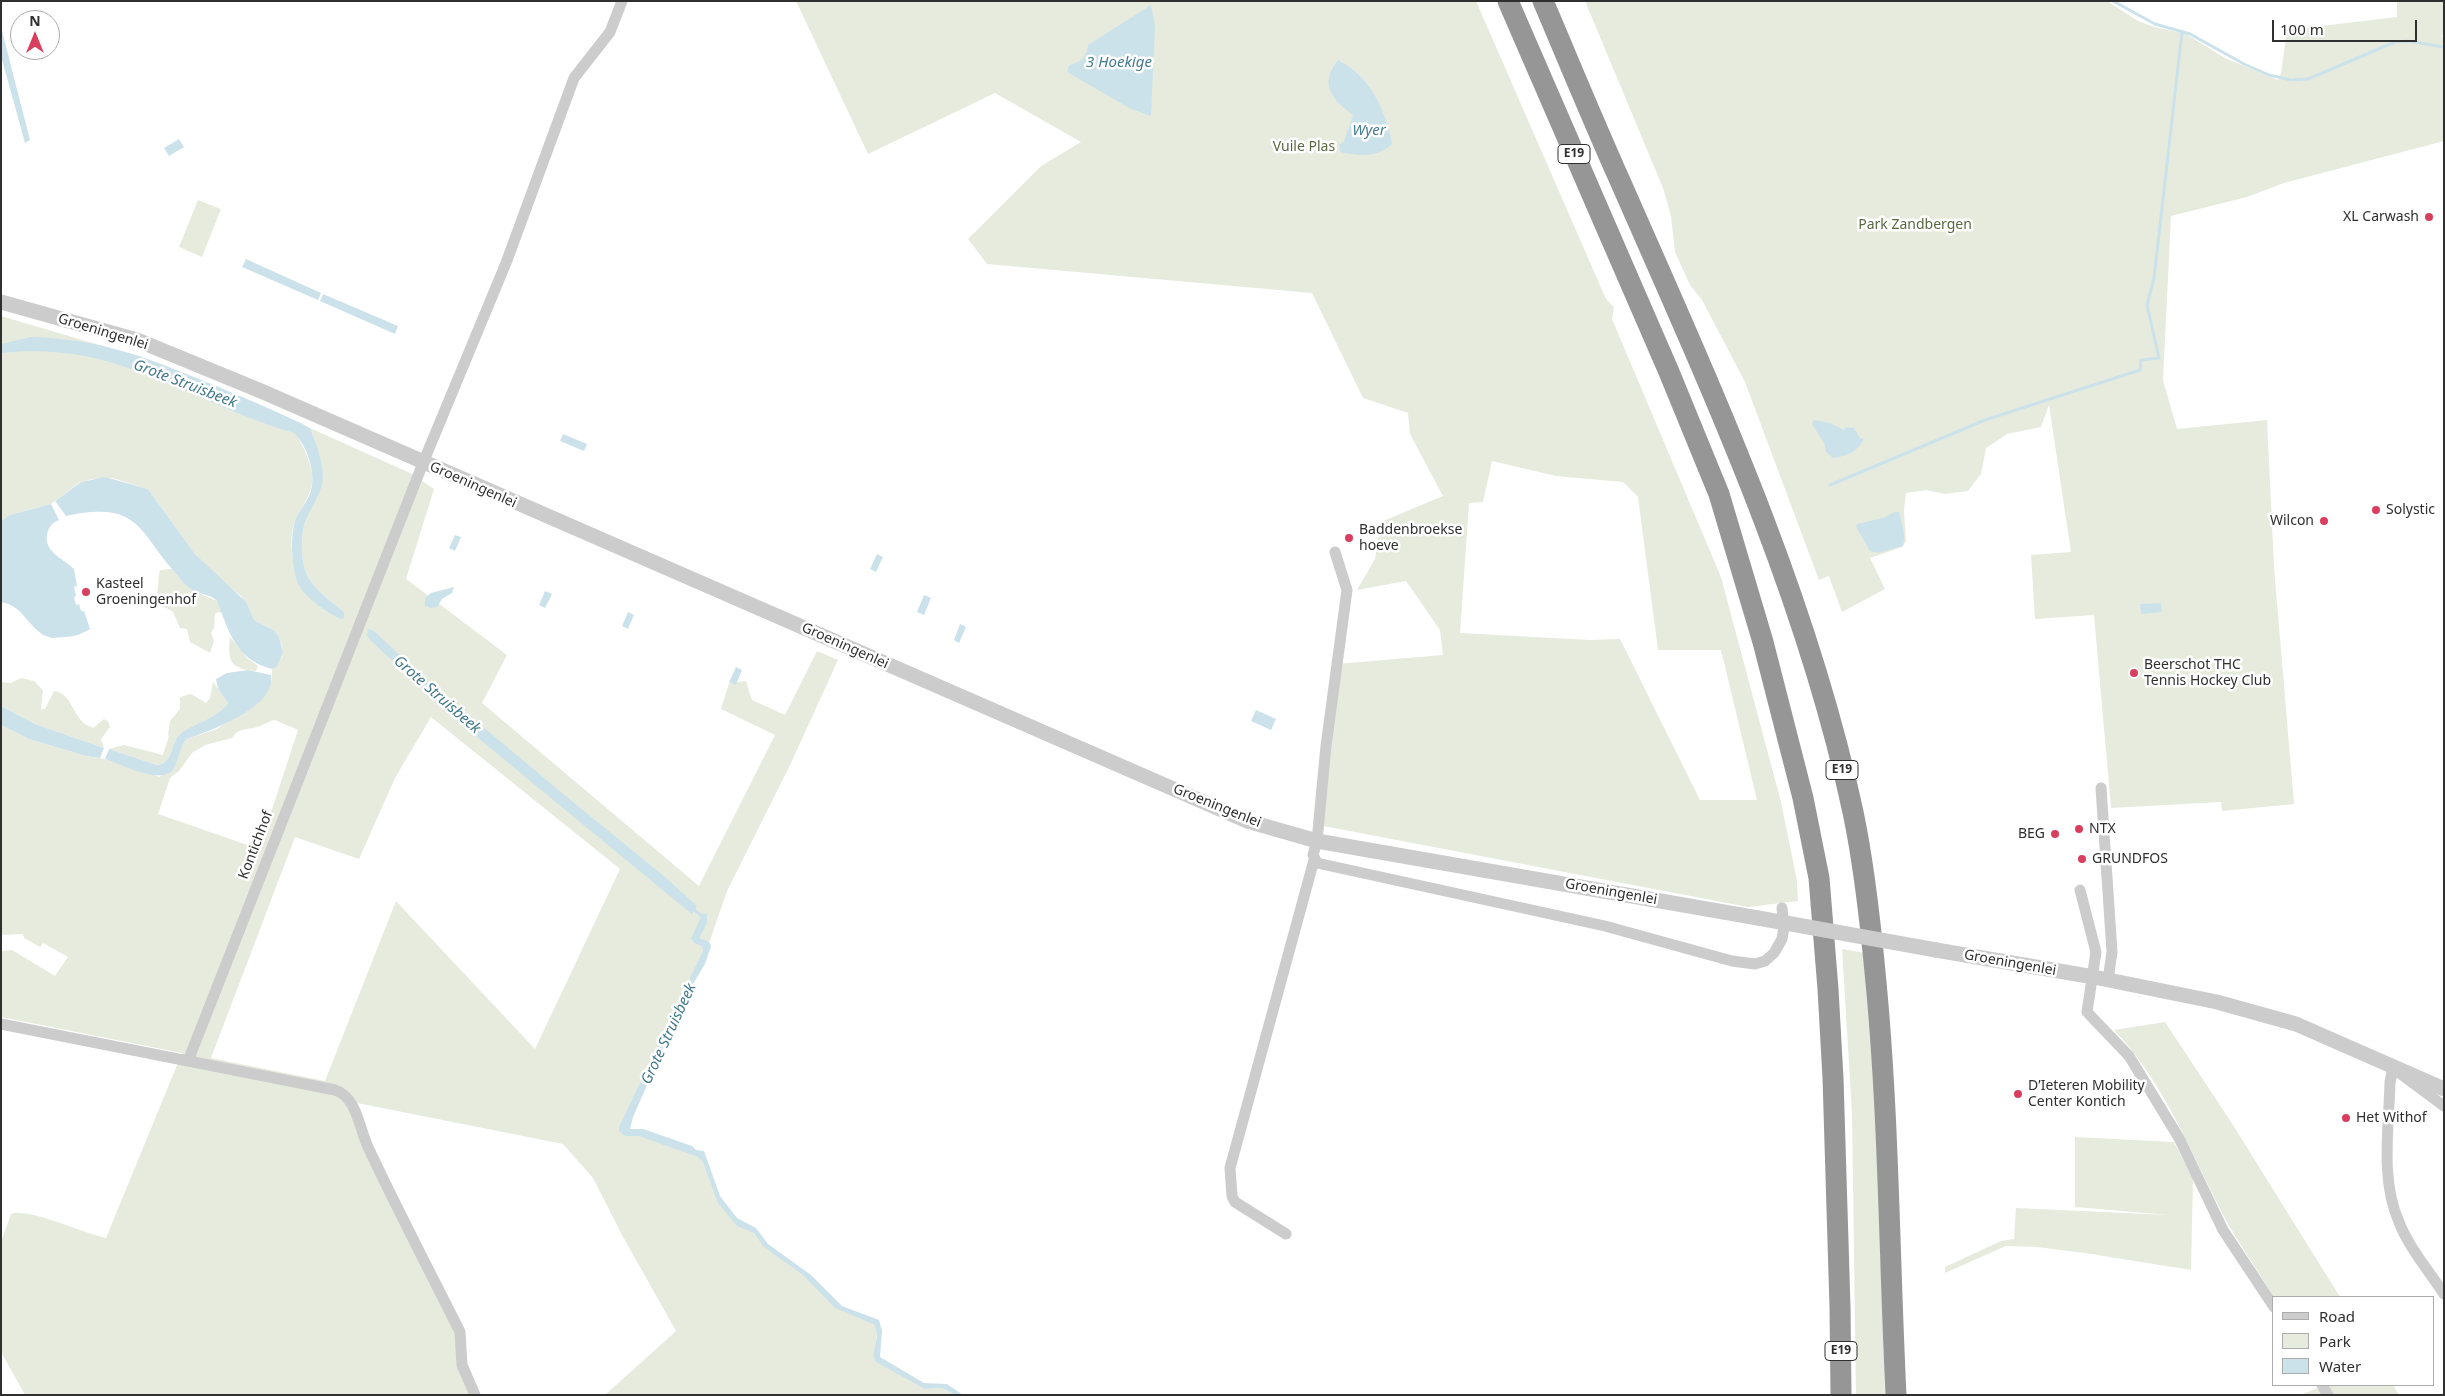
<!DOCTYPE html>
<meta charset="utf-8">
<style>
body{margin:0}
#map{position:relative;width:2445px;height:1396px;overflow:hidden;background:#fff;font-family:"Noto Sans",sans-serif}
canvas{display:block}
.frame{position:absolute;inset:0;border:2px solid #2f2f2f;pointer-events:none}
.legend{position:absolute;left:2272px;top:1296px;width:162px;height:90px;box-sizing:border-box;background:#fff;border:1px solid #acacac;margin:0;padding:6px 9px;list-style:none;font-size:15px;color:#2f2f2f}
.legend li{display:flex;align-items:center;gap:10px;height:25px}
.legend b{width:25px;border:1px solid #acacac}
.north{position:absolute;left:10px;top:10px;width:50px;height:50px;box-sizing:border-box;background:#fff;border:1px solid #acacac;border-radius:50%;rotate:0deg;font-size:14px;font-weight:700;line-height:20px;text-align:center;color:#2f2f2f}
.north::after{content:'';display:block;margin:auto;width:18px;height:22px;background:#d93e5e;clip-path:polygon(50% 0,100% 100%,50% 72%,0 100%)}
.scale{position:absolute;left:2272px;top:20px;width:145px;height:22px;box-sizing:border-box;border:2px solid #2f2f2f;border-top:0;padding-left:6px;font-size:15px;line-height:18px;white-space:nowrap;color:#2f2f2f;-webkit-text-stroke:4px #fff;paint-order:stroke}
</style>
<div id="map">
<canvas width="2445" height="1396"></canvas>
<div class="frame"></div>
<ul class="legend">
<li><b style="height:6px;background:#ccc"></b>Road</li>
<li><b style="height:14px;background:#e7ebde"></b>Park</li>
<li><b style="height:14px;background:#cce2ea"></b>Water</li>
</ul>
<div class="north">N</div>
<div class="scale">100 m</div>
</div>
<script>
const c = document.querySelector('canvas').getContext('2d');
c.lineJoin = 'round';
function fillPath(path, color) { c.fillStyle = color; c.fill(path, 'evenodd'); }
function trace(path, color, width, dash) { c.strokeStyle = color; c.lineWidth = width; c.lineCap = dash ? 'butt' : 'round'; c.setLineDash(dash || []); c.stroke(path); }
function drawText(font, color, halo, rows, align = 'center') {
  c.font = font + ' "Noto Sans",sans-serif'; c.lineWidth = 5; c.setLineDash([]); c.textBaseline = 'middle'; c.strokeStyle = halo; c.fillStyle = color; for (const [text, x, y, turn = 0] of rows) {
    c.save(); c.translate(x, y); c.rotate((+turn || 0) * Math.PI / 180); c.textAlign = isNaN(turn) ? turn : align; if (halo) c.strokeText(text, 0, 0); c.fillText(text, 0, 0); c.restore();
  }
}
fillPath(new Path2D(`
 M 796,1 L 1476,1 L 1606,299 L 1614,307 L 1612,319 L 1721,577 L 1781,802 L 1797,881 L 1798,901 L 1748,907 L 1318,825 L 1337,664 L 1443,655 L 1440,630 L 1406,581 L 1357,590 L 1375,559 L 1381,522 L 1443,496 L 1410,434 L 1408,413 L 1363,398 L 1312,293 L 987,264 L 968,239 L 1041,166 L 1081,142 L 995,93 L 868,154 ZM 1492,461 L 1556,476 L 1623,482 L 1638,497 L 1658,650 L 1721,650 L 1757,800 L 1700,800 L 1620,639 L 1590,640 L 1460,633 L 1469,503 L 1483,502 Z
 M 1585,1 L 2107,1 L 2138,21 L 2154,27 L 2186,34 L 2225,58 L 2278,80 L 2281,73 L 2287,30 L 2397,17 L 2397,1 L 2444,1 L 2444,35 L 2441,36 L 2444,38 L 2444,141 L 2284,183 L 2247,197 L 2171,216 L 2163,380 L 2177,429 L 2267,420 L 2274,567 L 2294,804 L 2222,811 L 2221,802 L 2111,808 L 2094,615 L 2035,619 L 2031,555 L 2071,552 L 2049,405 L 2041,427 L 2007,434 L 1986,448 L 1981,474 L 1968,491 L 1945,494 L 1926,490 L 1906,493 L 1904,511 L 1906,541 L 1902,547 L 1870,558 L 1885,589 L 1842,612 L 1829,576 L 1819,580 L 1745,382 L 1702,300 L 1690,285 L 1675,252 L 1671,216 L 1663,188 Z
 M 198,200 L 221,209 L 202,257 L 179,247 Z
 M 1,316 L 106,347 L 304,424 L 298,437 C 307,455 319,476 308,496 C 304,505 297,514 294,524 C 288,542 294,563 297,581 L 344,612 C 333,602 318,593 310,580 C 300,567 300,535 306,520 C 311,506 320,496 322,481 C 325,465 316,443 310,428 L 410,473 L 434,489 L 406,579 L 507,655 L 482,703 L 699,886 L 775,735 L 721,709 L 729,683 L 746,681 L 752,700 L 785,715 L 817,651 L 838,660 L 791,763 L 727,891 L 708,946 L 622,1127 L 701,1154 L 719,1198 L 734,1218 L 747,1226 L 765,1245 L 796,1266 L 840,1308 L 877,1321 L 876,1357 L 926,1386 L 926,1389 L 942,1388 L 955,1395 L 605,1395 L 676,1331 L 622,1235 L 593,1178 L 563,1144 L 352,1102 L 460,1332 L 462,1365 L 475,1395 L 25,1395 L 1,1352 L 1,1242 L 11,1214 C 27,1207 85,1234 106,1238 L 182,1053 L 1,1017 L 1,951 L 12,950 L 55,976 L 68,957 L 43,943 L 40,947 L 24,938 L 23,934 L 1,935 L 1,725 L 29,739 L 86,756 L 105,759 L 160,777 L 187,739 L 217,729 L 258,702 L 272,680 L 272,669 L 282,657 L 282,647 L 279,637 L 275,631 L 254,620 L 241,596 L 219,579 L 195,554 L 148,489 L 112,478 L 93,479 L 80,482 L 51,504 L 10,515 L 1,521 ZM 431,717 L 620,869 L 535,1049 L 396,901 L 325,1081 L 211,1058 L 295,837 L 359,859 L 395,778 ZM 275,720 L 298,730 L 259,849 L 158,814 L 170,778 L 179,771 L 192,753 L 205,745 L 232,738 C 240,726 248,731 260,726 C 265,724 269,721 275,720 Z
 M 172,569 L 194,591 L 217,601 L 222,613 L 218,612 L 215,614 L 214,628 L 211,633 L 214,641 L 210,653 L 190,642 L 187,629 L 180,628 L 173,612 C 159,603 155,606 158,587 C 159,582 158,576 160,570 Z
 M 230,637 L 247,658 L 258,666 L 256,671 C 231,669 227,662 230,637 Z
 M 21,678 L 34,681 L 43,690 L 41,709 L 45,709 L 54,691 C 75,694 70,720 93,728 L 104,719 L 108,721 L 110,727 L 101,739 L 104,748 L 35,724 L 1,706 L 1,682 L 11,683 Z
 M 213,682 L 228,703 C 218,718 196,723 181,733 C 170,742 174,764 157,765 L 109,749 L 124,745 L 163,755 L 169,736 L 168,735 L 170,721 L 180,709 L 180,697 L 191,694 L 206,703 L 210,698 Z
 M 1842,949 L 1865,953 L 1874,1050 L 1885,1395 L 1856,1395 L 1852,1113 Z
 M 2165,1022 L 2233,1125 L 2340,1297 L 2274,1297 C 2255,1266 2233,1236 2217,1203 C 2187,1143 2161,1079 2114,1030 Z
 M 2075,1137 L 2174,1142 L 2193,1179 L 2191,1270 L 2085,1253 L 2037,1247 L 2006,1246 L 1945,1273 L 1945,1267 L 2001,1241 L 2014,1239 L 2016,1208 L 2169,1215 L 2075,1207 Z
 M 2326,1385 L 2393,1385 L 2399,1395 L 2300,1395 Z`), '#e7ebde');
fillPath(new Path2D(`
 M 1151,5 L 1155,27 L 1151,116 L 1131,109 L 1067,72 L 1069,65 C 1081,62 1087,57 1088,45 Z
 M 1,27 L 30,140 L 25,143 L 1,56 Z
 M 1338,60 C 1370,76 1386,110 1392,144 C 1379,158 1356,156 1340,152 L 1339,145 L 1344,141 L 1353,115 C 1333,100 1318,85 1338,60 Z
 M 179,139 L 184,147 L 169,156 L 164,148 Z
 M 246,259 L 321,293 L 318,300 L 242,267 Z
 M 323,294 L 398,326 L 395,334 L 320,301 Z
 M 31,337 C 100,339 142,356 204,381 C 240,396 275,410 310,428 C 316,443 323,460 323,477 C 322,494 312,505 306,520 C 300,534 300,567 310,580 C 318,593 333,602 344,612 L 344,618 L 340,619 C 326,611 311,602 301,589 C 292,576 290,540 294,525 C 296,514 305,505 310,494 C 317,475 308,447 294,433 C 223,413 158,371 85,356 C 57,351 30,350 1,353 L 1,344 Z
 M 1814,420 L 1830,423 L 1844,430 L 1846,427 L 1854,428 L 1860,438 L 1864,439 C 1857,452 1847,456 1833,458 L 1826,452 L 1824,443 L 1812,424 Z
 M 563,434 L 587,444 L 584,451 L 560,441 Z
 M 105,477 L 148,489 L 195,554 L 246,602 L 254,620 L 275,631 L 279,637 L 283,653 L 277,666 L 272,669 C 236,660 229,632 217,601 C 211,595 204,595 196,592 C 190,589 183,583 179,577 C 137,532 142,500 66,516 L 55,501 L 81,482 Z
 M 51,504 L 59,520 C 54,522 50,525 48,531 C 41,551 63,558 74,569 L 77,586 L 74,587 L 76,596 L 74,597 L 76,605 L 79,604 L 81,611 L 84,611 L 90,629 C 82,634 73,637 64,637 C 60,637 56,638 52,638 C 29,633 26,606 1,602 L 1,521 L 10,515 Z
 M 1894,512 L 1899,512 C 1902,523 1906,535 1903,546 L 1878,553 L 1870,551 L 1856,527 L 1857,524 L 1883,518 Z
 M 455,535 L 461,537 L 455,551 L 449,548 Z
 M 877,554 L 883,557 L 876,572 L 870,569 Z
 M 454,587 L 452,593 L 442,599 L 437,607 L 431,608 L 425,606 L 425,598 L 431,593 Z
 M 545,591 L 552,594 L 545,608 L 539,605 Z
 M 924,595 L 931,598 L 924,615 L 917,612 Z
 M 2161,603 L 2162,612 L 2141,614 L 2140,604 Z
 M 628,612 L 634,615 L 628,629 L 622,626 Z
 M 960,624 L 966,627 L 959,643 L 954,640 Z
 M 368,629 L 374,631 L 422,676 L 573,802 L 665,877 L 697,906 L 692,914 L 677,902 L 455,719 L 370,640 L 367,635 Z
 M 736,667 L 742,670 L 736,685 L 729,682 Z
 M 248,670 L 271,675 C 277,707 210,731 187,739 C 180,746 179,758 174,768 C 164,787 121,764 105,759 L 109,749 L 157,765 C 174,764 170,742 181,733 C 195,723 218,718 228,703 L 218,689 L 216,679 L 227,673 Z
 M 1,706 L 35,724 L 104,748 L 100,758 L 86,756 L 29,739 L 1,725 Z
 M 1256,710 L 1276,719 L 1271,730 L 1251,721 Z
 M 703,913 L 707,914 L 707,923 L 699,938 L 709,942 L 711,946 L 705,964 L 690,989 L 633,1117 L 630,1129 L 643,1129 L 692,1146 L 696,1150 L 704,1151 L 720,1196 L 737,1218 L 756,1228 L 768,1244 L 811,1275 L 842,1306 L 879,1320 L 882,1331 L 880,1357 L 924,1383 L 947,1384 L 963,1395 L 955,1395 L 942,1388 L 925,1389 L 876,1362 L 873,1356 L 877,1337 L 875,1325 L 835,1308 L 803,1275 L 764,1247 L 754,1233 L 737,1226 L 718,1203 L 703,1162 L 698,1157 L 639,1136 L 625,1136 L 619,1131 L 619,1127 L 703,951 L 702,946 L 694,943 L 691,938 Z`), '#cce2ea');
trace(new Path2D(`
 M 2113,1 L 2155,24 L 2190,34 L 2244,64 L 2269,75 L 2291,80 L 2308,79 L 2395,42 L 2408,41 L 2444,47
 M 1830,485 L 1985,420 L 2140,370 L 2141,360 L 2159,358 L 2147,305 L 2154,278 L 2182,32
 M 692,908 L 703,917`), '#cce2ea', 3);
trace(new Path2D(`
 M 1335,552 L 1347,590 L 1326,746 L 1317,841 L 1313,855 L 1317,863 L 1605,926 L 1732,961 L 1755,964 L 1765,961 L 1774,953 L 1782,939 L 1784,927 L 1782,908
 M 2101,788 L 2112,952 L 2108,980
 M 2080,890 L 2096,952 L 2087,1012 L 2129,1056 L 2179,1138 L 2223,1230 L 2274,1307
 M 1,1024 L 335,1090 C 357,1097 359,1128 368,1147 C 397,1209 429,1270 460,1332 L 462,1365 L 475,1395
 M 188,1061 L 423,463 L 506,263 L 574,78 L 610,32 L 622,1
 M 2444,1106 L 2393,1068 L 2390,1082 C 2389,1128 2380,1179 2399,1222 C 2409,1248 2429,1271 2444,1294
 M 1286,1234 L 1235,1202 L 1232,1196 L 1230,1168 L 1314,860
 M 2322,1385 L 2328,1395`), '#ccc', 11);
trace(new Path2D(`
 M 1,302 L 137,340 L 261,391 L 1247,821 L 1317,841 L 1758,918
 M 1936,950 L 2094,977 L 2217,1002 L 2296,1024 L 2444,1089`), '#ccc', 15);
trace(new Path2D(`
 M 1508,1 L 1669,372 L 1719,494 L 1763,642 L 1803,798 L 1819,878 L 1828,989 L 1833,1078 L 1840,1307 L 1841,1395
 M 1543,1 C 1569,62 1594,123 1621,183 C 1711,388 1806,593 1853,812 C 1864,864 1870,919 1875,972 C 1889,1113 1889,1253 1896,1395`), '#969696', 21);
trace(new Path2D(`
 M 1758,918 L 1936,950`), '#ccc', 15);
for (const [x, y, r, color] of [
 [2429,217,5,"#d93e5e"],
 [2376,510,5,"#d93e5e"],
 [2324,521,5,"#d93e5e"],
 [1349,538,5,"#d93e5e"],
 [86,592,5,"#d93e5e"],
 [2134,673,5,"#d93e5e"],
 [2079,829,5,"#d93e5e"],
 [2055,834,5,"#d93e5e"],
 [2082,859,5,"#d93e5e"],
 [2018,1094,5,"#d93e5e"],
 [2346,1118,5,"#d93e5e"]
]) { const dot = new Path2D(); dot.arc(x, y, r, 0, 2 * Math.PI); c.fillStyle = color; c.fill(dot); trace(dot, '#fff', 2); }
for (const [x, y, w] of [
 [1574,154,32],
 [1842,770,32],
 [1841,1351,32]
]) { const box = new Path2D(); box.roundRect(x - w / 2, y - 9.5, w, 19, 4); c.fillStyle = '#fff'; c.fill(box); trace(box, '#2f2f2f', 1); }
drawText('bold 12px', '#2f2f2f', null, [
 ["E19",1574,154],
 ["E19",1842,770],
 ["E19",1841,1351]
]);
drawText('14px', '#58683f', '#fff', [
 ["Vuile Plas",1304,147],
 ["Park Zandbergen",1915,225]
]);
drawText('14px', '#2f2f2f', '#fff', [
 ["XL Carwash",2419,217,"right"],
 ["Solystic",2386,510],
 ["Wilcon",2314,521,"right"],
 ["Baddenbroekse",1359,530],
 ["hoeve",1359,546],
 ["Kasteel",96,584],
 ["Groeningenhof",96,600],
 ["Beerschot THC",2144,665],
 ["Tennis Hockey Club",2144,681],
 ["NTX",2089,829],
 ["BEG",2045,834,"right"],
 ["GRUNDFOS",2092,859],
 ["D’Ieteren Mobility",2028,1086],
 ["Center Kontich",2028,1102],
 ["Het Withof",2356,1118]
], 'left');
drawText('14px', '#2f2f2f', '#fff', [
 ["Groeningenlei",103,332,17],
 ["Groeningenlei",473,485,24],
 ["Groeningenlei",845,646,24],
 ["Groeningenlei",1217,806,22],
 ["Kontichhof",256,845,-69],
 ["Groeningenlei",1611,892,10],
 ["Groeningenlei",2010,963,10]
]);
drawText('italic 15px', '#42798c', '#fff', [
 ["3 Hoekige",1119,63],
 ["Wyer",1369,131],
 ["Grote Struisbeek",185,384,21],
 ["Grote Struisbeek",437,695,41],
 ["Grote Struisbeek",669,1034,-65]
]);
</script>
